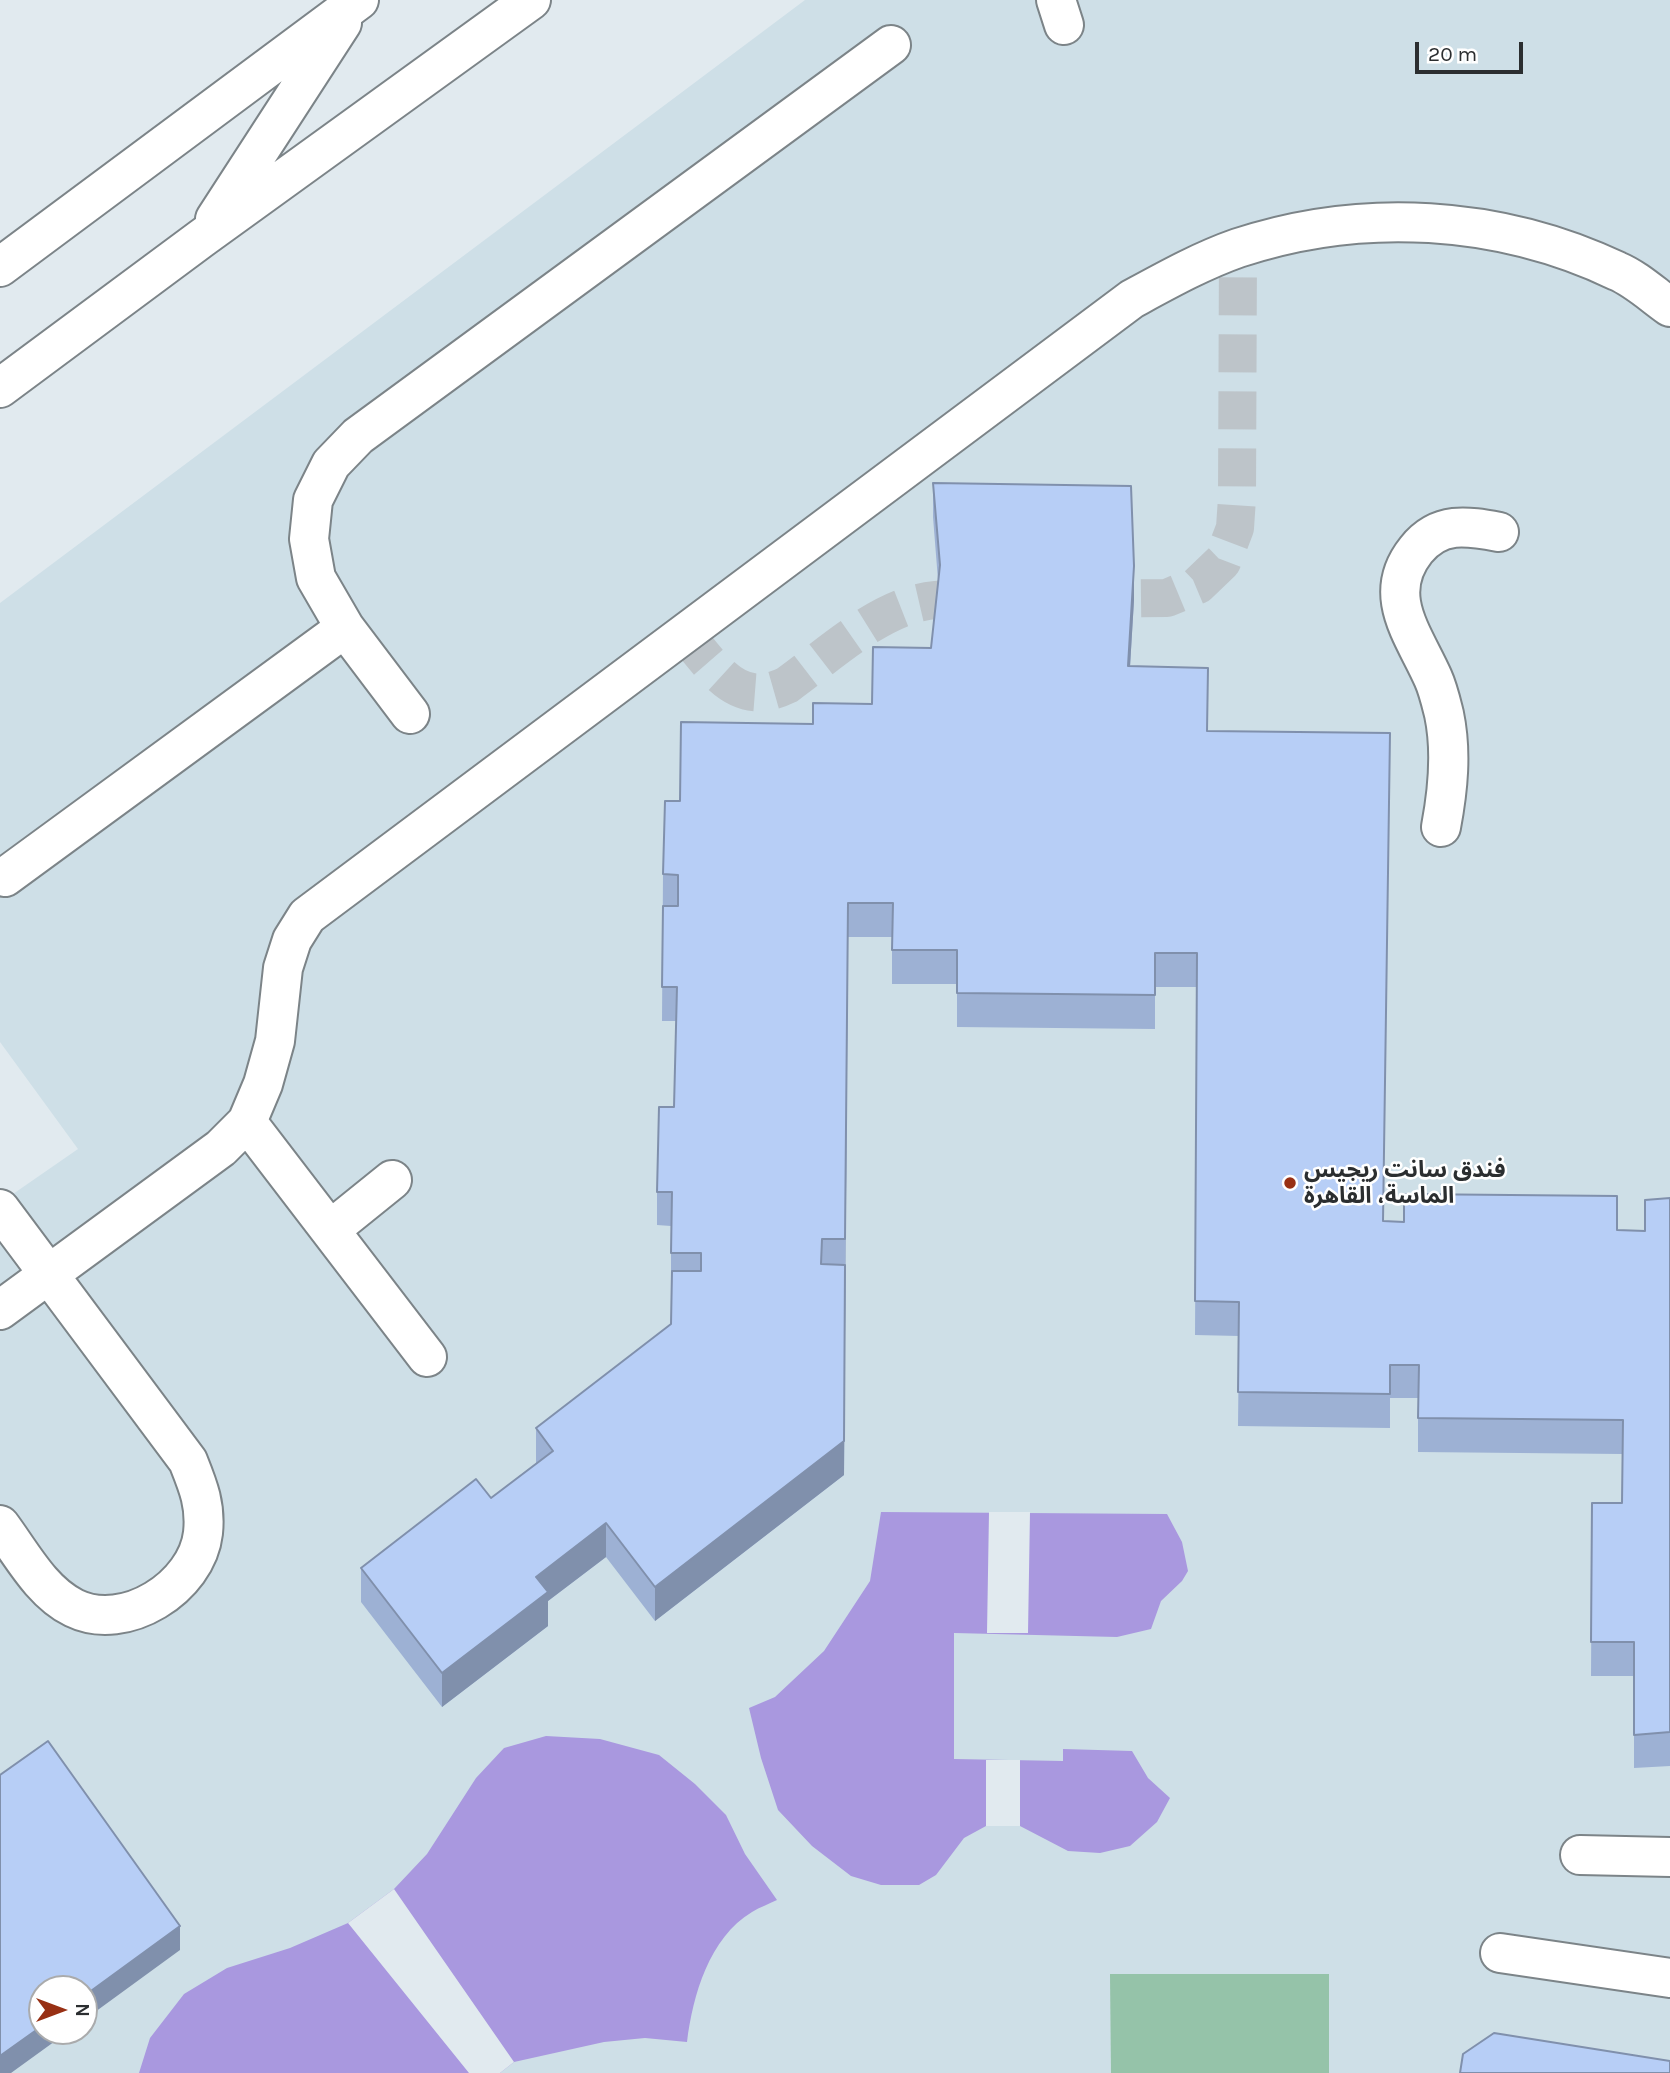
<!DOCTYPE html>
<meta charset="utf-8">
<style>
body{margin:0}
#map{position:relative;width:1670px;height:2073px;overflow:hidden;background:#e1eaef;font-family:Karla,sans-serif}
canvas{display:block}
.north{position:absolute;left:28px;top:1975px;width:70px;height:70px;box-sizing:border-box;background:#fff;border:2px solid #aaabac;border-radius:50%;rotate:90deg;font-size:19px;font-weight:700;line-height:28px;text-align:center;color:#2b2e30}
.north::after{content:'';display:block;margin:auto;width:24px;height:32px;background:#983014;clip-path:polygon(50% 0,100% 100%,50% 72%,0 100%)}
.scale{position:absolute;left:1415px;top:42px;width:108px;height:32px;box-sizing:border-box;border:4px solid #2b2e30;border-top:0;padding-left:9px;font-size:21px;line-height:24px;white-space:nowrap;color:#2b2e30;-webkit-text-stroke:5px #fff;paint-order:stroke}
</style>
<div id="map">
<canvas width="1670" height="2073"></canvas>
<div class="north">N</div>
<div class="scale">20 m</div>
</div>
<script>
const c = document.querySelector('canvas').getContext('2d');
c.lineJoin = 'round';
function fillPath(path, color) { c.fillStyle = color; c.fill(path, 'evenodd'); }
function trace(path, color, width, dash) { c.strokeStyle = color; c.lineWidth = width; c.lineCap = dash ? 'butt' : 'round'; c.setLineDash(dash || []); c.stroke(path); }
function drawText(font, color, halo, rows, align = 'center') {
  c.font = font + ' Karla,"Noto Sans Arabic",sans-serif'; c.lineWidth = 5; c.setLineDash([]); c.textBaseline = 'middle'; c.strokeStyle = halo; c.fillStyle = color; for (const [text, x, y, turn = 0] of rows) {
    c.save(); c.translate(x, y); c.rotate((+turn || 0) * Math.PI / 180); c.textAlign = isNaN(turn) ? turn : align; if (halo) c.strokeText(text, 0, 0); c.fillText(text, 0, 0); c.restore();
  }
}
fillPath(new Path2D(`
 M 805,0 L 1670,0 L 1670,2073 L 0,2073 L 0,1203 L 78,1149 L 0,1042 L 0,603 ZM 42,1989 L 84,1989 L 84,2031 L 42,2031 Z`), '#cedfe7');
fillPath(new Path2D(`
 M 1110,1974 L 1329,1974 L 1329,2073 L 1111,2073 Z`), '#95c3a9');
fillPath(new Path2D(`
 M 881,1512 L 1167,1514 L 1182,1542 L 1188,1571 L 1182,1581 L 1161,1601 L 1151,1629 L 1117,1637 L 954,1633 L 954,1759 L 1063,1761 L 1063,1749 L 1132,1751 L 1148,1778 L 1170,1798 L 1157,1822 L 1130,1846 L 1100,1853 L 1068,1851 L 1020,1826 L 986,1826 L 964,1838 L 936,1875 L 919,1885 L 881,1885 L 851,1876 L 812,1846 L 778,1810 L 761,1758 L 749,1708 L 775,1697 L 824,1651 L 870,1581 Z
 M 546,1736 L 600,1739 L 659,1755 L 695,1784 L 726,1815 L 745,1854 L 777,1900 C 769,1904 760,1907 752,1912 C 709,1938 693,1995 687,2042 L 645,2038 L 604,2042 L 514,2062 L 500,2073 L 139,2073 L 150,2038 L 184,1994 L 227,1968 L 290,1948 L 348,1923 L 394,1889 L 427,1854 L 476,1778 L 504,1748 Z`), '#a998df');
fillPath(new Path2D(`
 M 989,1512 L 1030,1512 L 1028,1633 L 987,1633 Z
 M 986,1760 L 1020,1760 L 1020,1826 L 986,1826 Z
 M 394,1889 L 514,2062 L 500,2073 L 469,2073 L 348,1923 Z`), '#e1eaef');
trace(new Path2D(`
 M 1084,599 L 1167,598 L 1198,585 L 1222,562 L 1235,528 L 1237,498 L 1238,248
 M 684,633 C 714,667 736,710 787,685 C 823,659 866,620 908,606 C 934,597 962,599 988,599`), '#bdc4c9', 38, [38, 19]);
const minor = new Path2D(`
 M 1056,0 L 1064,25
 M 215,219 L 342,23
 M 0,267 L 359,0
 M 0,388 L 202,238 L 531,0
 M 410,714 L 345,628 L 316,578 L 309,539 L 313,500 L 331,464 L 358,436 L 891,45
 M 1441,827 C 1448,790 1452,752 1444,714 C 1441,702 1438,689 1433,678 C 1414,635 1380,595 1416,550 C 1439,521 1467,526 1499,532
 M 5,877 L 345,628
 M 247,1122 L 427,1357
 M 0,1209 L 188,1461 C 198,1486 206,1505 203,1533 C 197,1587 125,1633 74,1608 C 41,1592 21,1553 0,1525
 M 330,1230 L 392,1180
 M 0,1310 L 221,1148 L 247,1122 L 263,1084 L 275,1041 L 283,968 L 292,940 L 307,916 L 1132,299 C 1167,280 1201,261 1238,248 C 1362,207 1499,215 1617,271 C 1636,279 1653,295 1670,307
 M 1580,1855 L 1670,1857
 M 1500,1953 L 1670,1978`);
trace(minor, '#7c8488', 42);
trace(minor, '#fff', 38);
fillPath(new Path2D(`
 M 933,483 L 1134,600 L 1130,666 L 1208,668 L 1208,731 L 1383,1221 L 1645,1231 L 1670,1198 L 1670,1766 L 1634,1768 L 1634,1676 L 1591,1676 L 1592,1503 L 1622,1503 L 1622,1454 L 1418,1452 L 1418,1398 L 1390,1398 L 1390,1428 L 1238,1426 L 1239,1336 L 1195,1335 L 1197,987 L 1155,987 L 1155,1029 L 957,1027 L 957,984 L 892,984 L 892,937 L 848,937 L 844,1475 L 655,1621 L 606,1557 L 548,1601 L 548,1626 L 442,1707 L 361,1602 L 361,1568 L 491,1498 L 536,1463 L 536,1428 L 671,1324 L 671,1226 L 657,1225 L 657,1192 L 674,1107 L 676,1021 L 662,1021 L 663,874 L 680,801 L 813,724 L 872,704 L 931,648 L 938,580 L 933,517 Z`), '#9db1d4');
fillPath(new Path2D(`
 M 1134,566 L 1134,600 L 1128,700 L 1128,666 Z
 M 848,903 L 844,1475 L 655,1621 L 655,1587 L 844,1441 Z
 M 606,1523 L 606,1557 L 548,1601 L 548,1626 L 442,1707 L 442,1673 L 536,1577 Z
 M 180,1926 L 180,1950 L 84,2020 L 84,1996 Z
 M 42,2026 L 42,2031 L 69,2031 L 11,2073 L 0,2073 L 0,2056 Z`), '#8090ac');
const building = new Path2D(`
 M 933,483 L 1131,486 L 1134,566 L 1128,666 L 1208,668 L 1207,731 L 1390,733 L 1383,1221 L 1404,1222 L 1404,1194 L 1617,1196 L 1617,1230 L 1645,1231 L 1645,1200 L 1670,1198 L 1670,1732 L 1634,1735 L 1634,1642 L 1591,1642 L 1592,1503 L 1622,1503 L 1623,1420 L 1418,1418 L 1419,1365 L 1390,1365 L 1390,1394 L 1238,1392 L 1239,1302 L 1195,1301 L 1197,953 L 1155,953 L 1155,995 L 957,993 L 957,950 L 892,950 L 893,903 L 848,903 L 845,1239 L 822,1239 L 821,1264 L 845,1265 L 844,1441 L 655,1587 L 606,1523 L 536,1577 L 548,1592 L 442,1673 L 361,1568 L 476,1479 L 491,1498 L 553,1451 L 536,1428 L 671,1324 L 672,1271 L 701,1271 L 701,1253 L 671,1253 L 672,1192 L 657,1192 L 659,1107 L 674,1107 L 677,987 L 662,987 L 663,906 L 678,906 L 678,875 L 663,874 L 665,801 L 680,801 L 681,722 L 813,724 L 813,703 L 872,704 L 873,647 L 931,648 L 940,565 Z
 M 48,1741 L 180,1926 L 84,1996 L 84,1989 L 42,1989 L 42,2026 L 0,2056 L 0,1775 Z
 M 1494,2033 L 1670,2061 L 1670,2073 L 1460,2073 L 1463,2054 Z`);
fillPath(building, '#b7cef6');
trace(building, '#8090ac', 2);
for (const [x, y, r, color] of [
 [1290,1183,7,"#983014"]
]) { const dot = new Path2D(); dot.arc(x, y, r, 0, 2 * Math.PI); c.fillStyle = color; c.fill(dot); trace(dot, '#fff', 2.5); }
drawText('bold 23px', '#2b2e30', '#fff', [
 ["فندق سانت ريجيس",1304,1170],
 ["الماسة، القاهرة",1304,1196]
], 'left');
</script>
